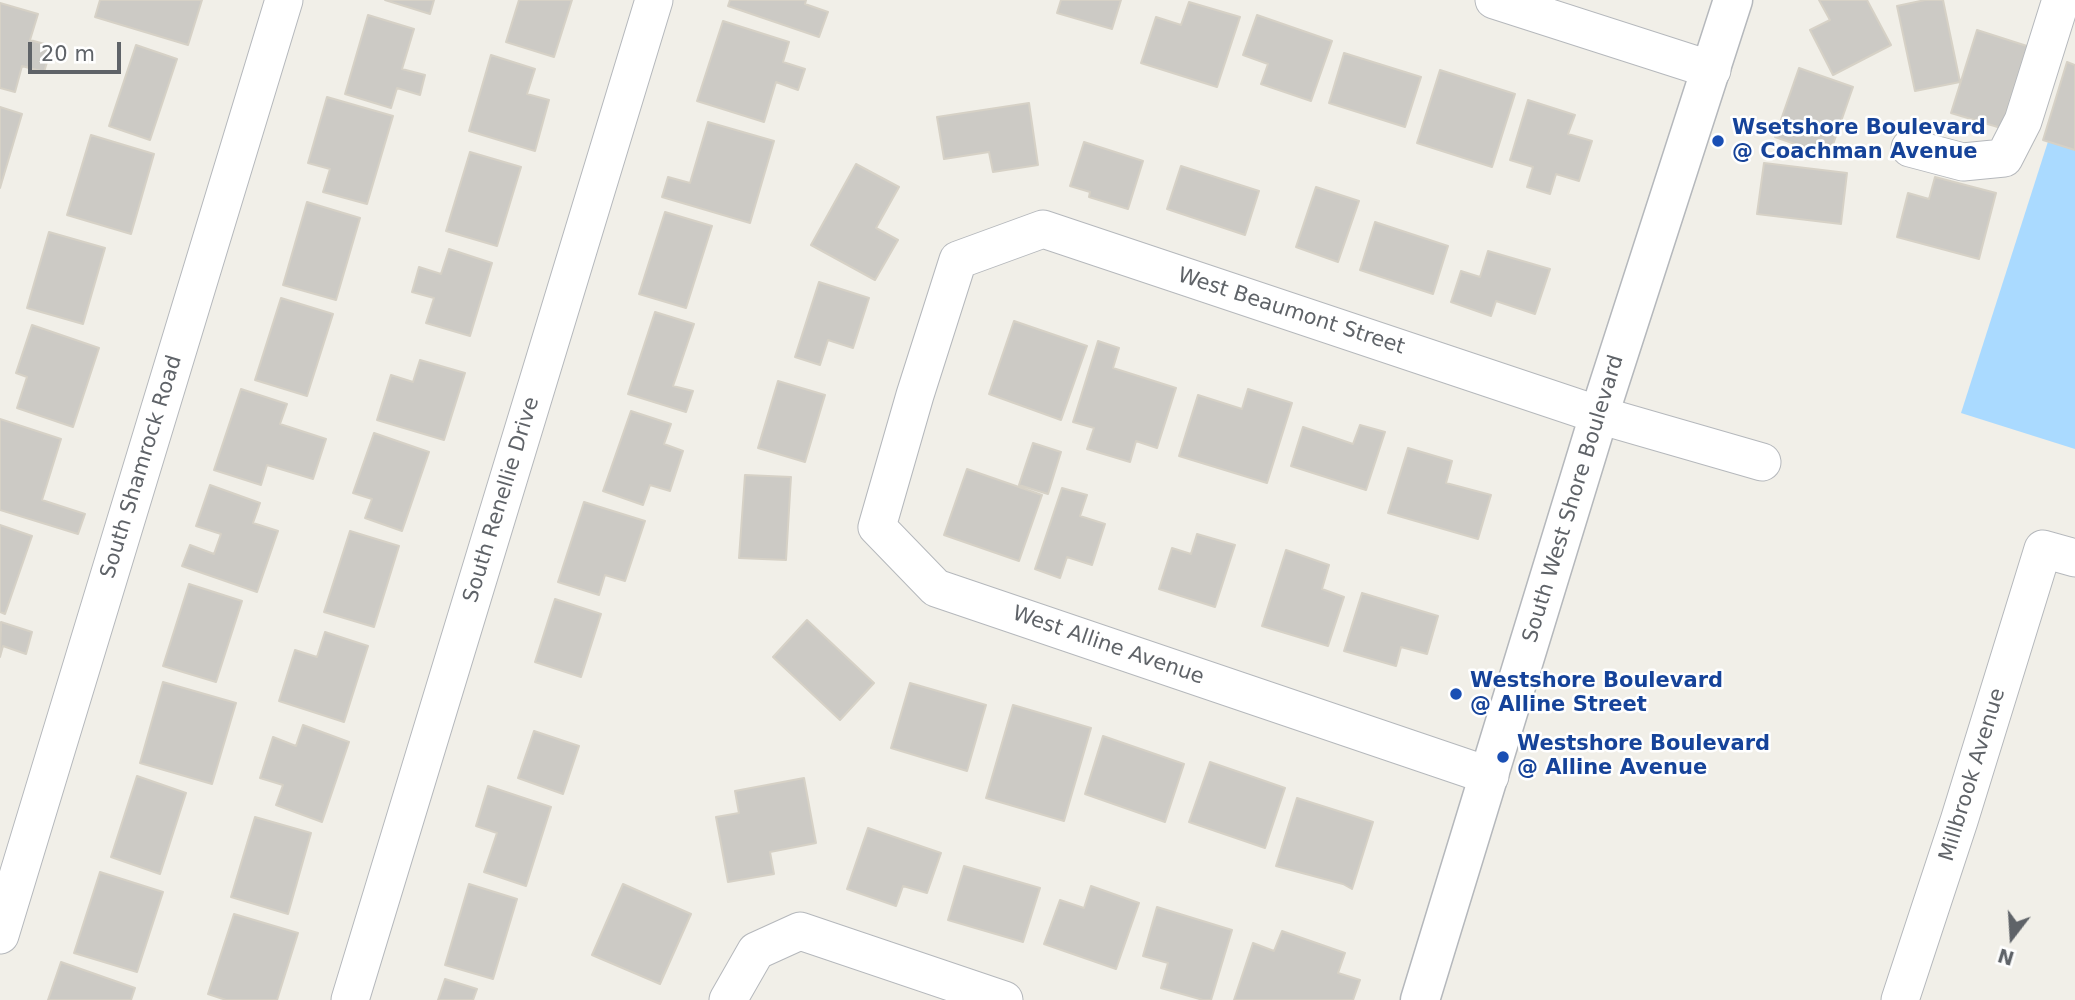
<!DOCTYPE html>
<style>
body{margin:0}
#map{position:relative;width:2075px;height:1000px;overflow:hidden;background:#f1efe8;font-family:"DejaVu Sans",sans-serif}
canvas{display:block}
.north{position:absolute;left:1977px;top:902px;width:70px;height:70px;-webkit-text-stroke:5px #fff;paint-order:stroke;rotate:197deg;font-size:19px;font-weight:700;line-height:28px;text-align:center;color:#5f6368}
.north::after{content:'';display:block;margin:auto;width:24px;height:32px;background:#5f6368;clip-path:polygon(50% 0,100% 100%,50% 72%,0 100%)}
.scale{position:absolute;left:28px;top:42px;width:93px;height:32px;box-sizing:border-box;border:4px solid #5f6368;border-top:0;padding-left:9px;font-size:21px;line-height:24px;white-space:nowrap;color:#5f6368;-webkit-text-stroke:5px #fff;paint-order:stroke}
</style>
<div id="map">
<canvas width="2075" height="1000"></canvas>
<div class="north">N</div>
<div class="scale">20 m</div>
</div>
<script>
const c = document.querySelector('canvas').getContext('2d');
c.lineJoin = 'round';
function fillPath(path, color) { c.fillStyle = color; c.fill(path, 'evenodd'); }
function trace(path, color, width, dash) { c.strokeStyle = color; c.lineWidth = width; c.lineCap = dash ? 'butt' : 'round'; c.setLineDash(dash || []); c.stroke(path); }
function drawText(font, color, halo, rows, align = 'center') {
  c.font = font + ' "DejaVu Sans",sans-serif'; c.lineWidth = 5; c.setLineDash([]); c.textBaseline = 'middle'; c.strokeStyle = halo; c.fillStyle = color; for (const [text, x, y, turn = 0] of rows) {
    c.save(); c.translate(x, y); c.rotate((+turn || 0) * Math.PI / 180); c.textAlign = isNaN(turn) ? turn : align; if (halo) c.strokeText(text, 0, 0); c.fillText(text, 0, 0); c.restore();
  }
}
fillPath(new Path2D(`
 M 2052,129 L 2075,136 L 2075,449 L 1961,413 Z`), '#aadaff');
const building = new Path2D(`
 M 100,0 L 202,0 L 188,45 L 95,17 Z
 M 385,0 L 434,0 L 430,14 Z
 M 519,0 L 572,0 L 554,57 L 506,42 Z
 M 730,0 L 806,0 L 805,4 L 828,12 L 819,37 L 728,6 Z
 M 1061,0 L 1121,0 L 1112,29 L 1057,13 Z
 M 1819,0 L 1867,0 L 1891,45 L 1833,75 L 1810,30 L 1830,20 Z
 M 1925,0 L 1943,0 L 1960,82 L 1915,91 L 1897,6 Z
 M 1189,2 L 1240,17 L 1217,87 L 1141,63 L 1156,17 L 1181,25 Z
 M 0,3 L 38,14 L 30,40 L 52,46 L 44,72 L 22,66 L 15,92 L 0,88 Z
 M 368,15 L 414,29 L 402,69 L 425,75 L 420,95 L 397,88 L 391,108 L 345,94 Z
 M 1257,15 L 1332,41 L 1311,101 L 1261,84 L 1268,64 L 1243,55 Z
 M 723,21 L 789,42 L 783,62 L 805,69 L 798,90 L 776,82 L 764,122 L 697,101 Z
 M 1977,30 L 2027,46 L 2001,128 L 1951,113 Z
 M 136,45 L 177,59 L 150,140 L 109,126 Z
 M 1344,53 L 1421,77 L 1405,127 L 1329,103 Z
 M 491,55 L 535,69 L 527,94 L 549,100 L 535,151 L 469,131 Z
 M 2067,62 L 2075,65 L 2075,150 L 2043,140 Z
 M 1799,68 L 1853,87 L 1829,156 L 1775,137 Z
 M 1440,70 L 1515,94 L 1492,167 L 1417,143 Z
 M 327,97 L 393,116 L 367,204 L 323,192 L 330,169 L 308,163 Z
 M 1528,100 L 1575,115 L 1568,134 L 1592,141 L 1579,181 L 1556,174 L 1550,194 L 1527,187 L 1533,167 L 1510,160 Z
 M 1029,103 L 1038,165 L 993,172 L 989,152 L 944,159 L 937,117 Z
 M 0,107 L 22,114 L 0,188 Z
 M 708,122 L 774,141 L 750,223 L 662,197 L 668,177 L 690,183 Z
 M 91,135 L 154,154 L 131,234 L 67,215 Z
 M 1084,142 L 1143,161 L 1128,209 L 1089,197 L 1090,192 L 1070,186 Z
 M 470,152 L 521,167 L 497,246 L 446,231 Z
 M 1764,163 L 1847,173 L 1841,224 L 1757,214 Z
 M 856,164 L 899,187 L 876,228 L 898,240 L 875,280 L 811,245 Z
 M 1181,166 L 1259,191 L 1245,235 L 1167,209 Z
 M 1935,177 L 1996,193 L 1979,259 L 1897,237 L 1908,193 L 1929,199 Z
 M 1316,187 L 1359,201 L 1338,262 L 1296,247 Z
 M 307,202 L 360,218 L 336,300 L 283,285 Z
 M 665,212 L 712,226 L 686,308 L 639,294 Z
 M 1375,222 L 1448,246 L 1433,294 L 1360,270 Z
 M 49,232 L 105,248 L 83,324 L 27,308 Z
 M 449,249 L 492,263 L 470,336 L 426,323 L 434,298 L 412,292 L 419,267 L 441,274 Z
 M 1488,251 L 1550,269 L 1535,314 L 1496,301 L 1491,316 L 1451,302 L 1461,271 L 1480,277 Z
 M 819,282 L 869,298 L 853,348 L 828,340 L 820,365 L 795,357 Z
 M 281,298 L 333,314 L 307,396 L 255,380 Z
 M 655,312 L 694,324 L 673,386 L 693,391 L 686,412 L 628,394 Z
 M 1014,321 L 1087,346 L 1061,420 L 989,394 Z
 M 32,325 L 99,348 L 73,427 L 17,408 L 27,377 L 16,373 Z
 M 1098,341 L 1119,348 L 1113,368 L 1176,388 L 1157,448 L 1136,441 L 1130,462 L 1087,449 L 1094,428 L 1073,422 Z
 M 420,360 L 465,373 L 444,440 L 377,420 L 391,375 L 413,382 Z
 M 778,381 L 825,395 L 805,462 L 758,448 Z
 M 241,389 L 287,404 L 280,424 L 326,439 L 313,479 L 267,465 L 261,485 L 214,470 Z
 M 1248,389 L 1292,403 L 1267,483 L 1179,456 L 1198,395 L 1242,409 Z
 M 631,411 L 671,424 L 664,444 L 683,451 L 670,491 L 650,485 L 643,505 L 603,491 Z
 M 0,419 L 61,439 L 42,500 L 85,514 L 78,534 L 0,510 Z
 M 1360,425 L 1385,432 L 1366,490 L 1291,466 L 1303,427 L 1353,444 Z
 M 374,433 L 429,452 L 402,531 L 365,518 L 372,499 L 353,493 Z
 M 1033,443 L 1061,452 L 1048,494 L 1019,485 Z
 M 1408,448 L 1452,461 L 1446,483 L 1491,495 L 1478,539 L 1388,513 Z
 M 967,469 L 1042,495 L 1019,561 L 944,535 Z
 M 745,475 L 791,477 L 786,560 L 739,558 Z
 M 210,485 L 260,503 L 253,523 L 278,531 L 257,592 L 182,566 L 190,545 L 214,554 L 221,534 L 196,526 Z
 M 1062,488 L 1087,495 L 1080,516 L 1105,524 L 1092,565 L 1067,557 L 1060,578 L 1035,569 Z
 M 584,502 L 645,521 L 625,581 L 605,575 L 599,595 L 558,582 Z
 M 0,525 L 32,536 L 5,614 L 0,612 Z
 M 350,531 L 399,546 L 374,627 L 324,612 Z
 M 1197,534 L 1235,545 L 1215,607 L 1159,589 L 1172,548 L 1191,554 Z
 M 1286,550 L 1329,565 L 1322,589 L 1344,597 L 1328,646 L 1262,626 Z
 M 189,584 L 242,601 L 216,682 L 163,666 Z
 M 1362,593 L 1438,616 L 1427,654 L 1401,647 L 1396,666 L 1344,651 Z
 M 555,599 L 601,614 L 581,677 L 535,662 Z
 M 807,620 L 874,683 L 840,720 L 773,657 Z
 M 1,622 L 32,632 L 26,654 L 3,646 L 0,657 Z
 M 325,632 L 368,646 L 344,722 L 279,701 L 295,650 L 317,657 Z
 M 163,682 L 236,703 L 212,784 L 140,763 Z
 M 910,683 L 986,705 L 967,771 L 891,748 Z
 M 1013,705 L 1091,728 L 1064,821 L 986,798 Z
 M 303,725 L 349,742 L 322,822 L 276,805 L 283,785 L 260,778 L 273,737 L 296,746 Z
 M 534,731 L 579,746 L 563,794 L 518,778 Z
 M 1103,736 L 1184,764 L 1165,822 L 1085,794 Z
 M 1210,762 L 1285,788 L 1265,848 L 1189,822 Z
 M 137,776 L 186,793 L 160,874 L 111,857 Z
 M 804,778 L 816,843 L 770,852 L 774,874 L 728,882 L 716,817 L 739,813 L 735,791 Z
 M 488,786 L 551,807 L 526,886 L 484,872 L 497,833 L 476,826 Z
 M 1297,798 L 1373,822 L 1352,889 L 1343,884 L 1276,866 Z
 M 255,817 L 311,833 L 288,914 L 231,897 Z
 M 868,828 L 941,853 L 927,893 L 903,886 L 896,906 L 847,889 Z
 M 964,866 L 1040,888 L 1023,942 L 948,920 Z
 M 100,872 L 163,892 L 137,972 L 74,953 Z
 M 469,884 L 517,899 L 493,979 L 445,965 Z
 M 623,884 L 691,914 L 660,984 L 592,955 Z
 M 1091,886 L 1139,903 L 1116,969 L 1044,944 L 1060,900 L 1084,908 Z
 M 1157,907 L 1232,930 L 1211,1000 L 1203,1000 L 1161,988 L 1168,963 L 1143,956 Z
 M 234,914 L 298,933 L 277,1000 L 226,1000 L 208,994 Z
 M 1282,931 L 1345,953 L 1338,973 L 1360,980 L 1353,1000 L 1234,1000 L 1253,943 L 1274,951 Z
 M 61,962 L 135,988 L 131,1000 L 48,1000 Z
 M 445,979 L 477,989 L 473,1000 L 438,1000 Z`);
fillPath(building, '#cccac5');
trace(building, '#d6d1c6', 2);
const minor = new Path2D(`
 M 1494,0 L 1712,70
 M 1910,148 L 1963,162 L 2004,158 L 2023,121 L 2060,3
 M 1490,776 L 936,588 L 877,527 L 915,395 L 958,260 L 1043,229 L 1599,415 L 1762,462
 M 0,935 L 284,0
 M 350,1000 L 654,0
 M 728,1000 L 756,951 L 800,931 L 1004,1000
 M 1900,1000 L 1959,821 L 2043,549 L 2075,558`);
const tertiary = new Path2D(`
 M 1420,1000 L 1599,415 L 1733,0`);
trace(minor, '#b5b8bc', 39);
trace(tertiary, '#b5b8bc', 41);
trace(minor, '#fff', 37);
trace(tertiary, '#fff', 38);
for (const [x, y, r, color] of [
 [1718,141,7,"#1a4fb4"],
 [1456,694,7,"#1a4fb4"],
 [1503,757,7,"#1a4fb4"]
]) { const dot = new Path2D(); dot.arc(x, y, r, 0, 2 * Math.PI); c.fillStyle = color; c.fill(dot); trace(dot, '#fff', 2.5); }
drawText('bold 21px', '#164399', '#fff', [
 ["Wsetshore Boulevard",1732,129],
 ["@ Coachman Avenue",1732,153],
 ["Westshore Boulevard",1470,682],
 ["@ Alline Street",1470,706],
 ["Westshore Boulevard",1517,745],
 ["@ Alline Avenue",1517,769]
], 'left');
drawText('21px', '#5f6368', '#fff', [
 ["West Beaumont Street",1291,312,18],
 ["South Shamrock Road",142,467,-73],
 ["South West Shore Boulevard",1574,499,-73],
 ["South Renellie Drive",502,500,-73],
 ["West Alline Avenue",1108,646,19],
 ["Millbrook Avenue",1973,775,-73]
]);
</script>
